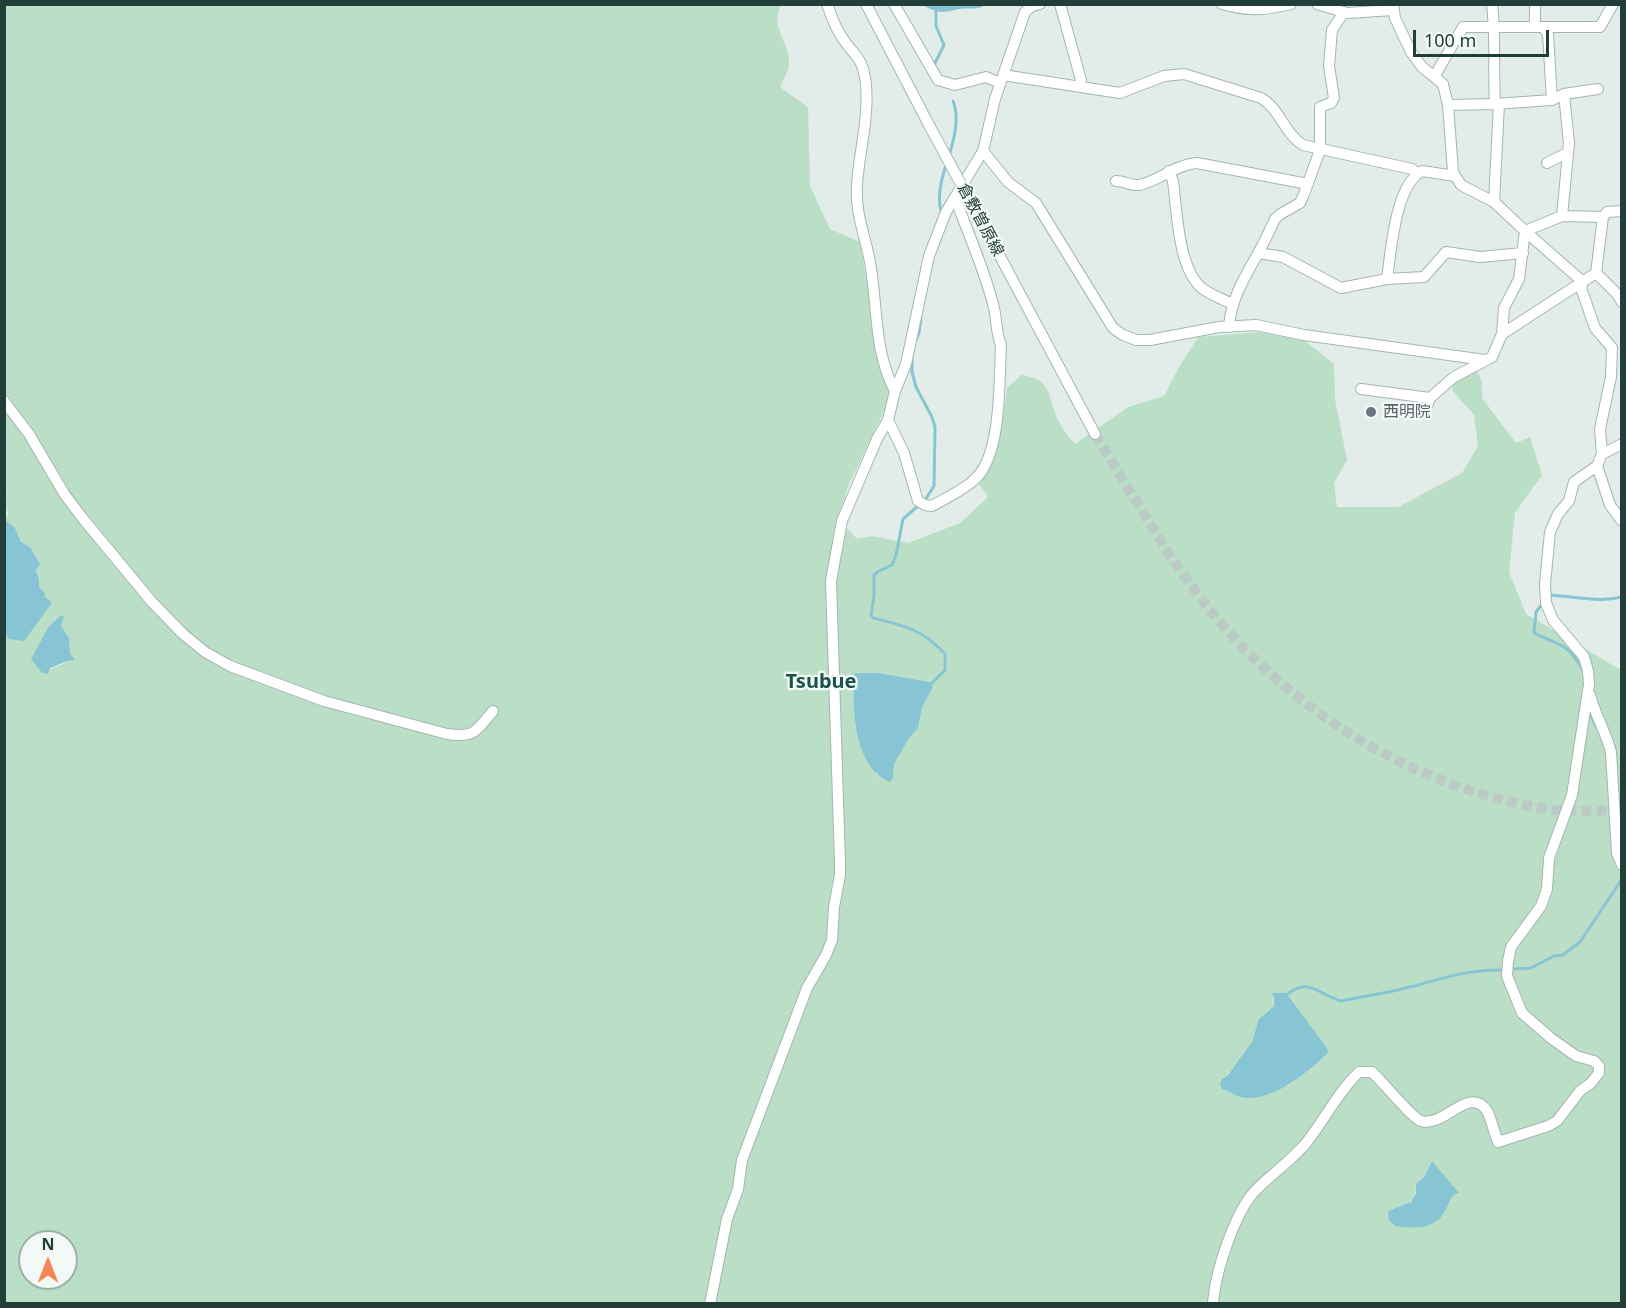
<!DOCTYPE html>
<meta charset="utf-8">
<style>
body{margin:0}
#map{position:relative;width:1626px;height:1308px;overflow:hidden;background:#e2ede9;font-family:"Noto Sans",sans-serif}
canvas{display:block}
.frame{position:absolute;inset:0;border:6px solid #213f38;pointer-events:none}
.north{position:absolute;left:18px;top:1230px;width:60px;height:60px;box-sizing:border-box;background:#f3f9f6;border:2px solid #9fafaa;border-radius:50%;rotate:0deg;font-size:16px;font-weight:700;line-height:24px;text-align:center;color:#213f38}
.north::after{content:'';display:block;margin:auto;width:21px;height:27px;background:#f88556;clip-path:polygon(50% 0,100% 100%,50% 72%,0 100%)}
.scale{position:absolute;left:1413px;top:30px;width:136px;height:27px;box-sizing:border-box;border:3px solid #213f38;border-top:0;padding-left:8px;font-size:18px;line-height:21px;white-space:nowrap;color:#213f38;-webkit-text-stroke:4px #f3f9f6;paint-order:stroke}
</style>
<div id="map">
<canvas width="1626" height="1308"></canvas>
<div class="frame"></div>
<div class="north">N</div>
<div class="scale">100 m</div>
</div>
<script>
const c = document.querySelector('canvas').getContext('2d');
c.lineJoin = 'round';
function fillPath(path, color) { c.fillStyle = color; c.fill(path, 'evenodd'); }
function trace(path, color, width, dash) { c.strokeStyle = color; c.lineWidth = width; c.lineCap = dash ? 'butt' : 'round'; c.setLineDash(dash || []); c.stroke(path); }
function drawText(font, color, halo, rows, align = 'center') {
  c.font = font + ' "Noto Sans","Noto Sans JP",sans-serif'; c.lineWidth = 4.5; c.setLineDash([]); c.textBaseline = 'middle'; c.strokeStyle = halo; c.fillStyle = color; for (const [text, x, y, turn = 0] of rows) {
    c.save(); c.translate(x, y); c.rotate((+turn || 0) * Math.PI / 180); c.textAlign = isNaN(turn) ? turn : align; if (halo) c.strokeText(text, 0, 0); c.fillText(text, 0, 0); c.restore();
  }
}
fillPath(new Path2D(`
 M 5,5 L 781,5 C 769,27 790,41 789,64 C 789,71 783,80 780,87 L 808,107 L 810,186 L 830,229 L 860,242 L 877,345 L 891,392 L 886,407 L 849,484 L 838,518 L 857,539 L 872,536 L 908,543 L 960,523 L 988,497 L 979,484 C 997,464 1004,415 1007,388 L 1021,375 C 1055,379 1047,401 1060,424 C 1064,431 1070,438 1075,444 L 1128,407 L 1164,396 L 1179,367 L 1198,337 L 1260,332 L 1305,341 L 1334,364 L 1335,399 L 1347,460 L 1334,483 L 1337,507 L 1398,507 L 1462,473 L 1478,446 L 1474,415 L 1452,390 L 1454,383 L 1477,371 L 1482,381 L 1482,398 L 1516,443 L 1530,437 L 1542,475 L 1515,513 L 1509,572 L 1526,614 L 1621,670 L 1621,1303 L 5,1303 L 4,630 L 37,622 L 51,603 L 45,597 L 45,593 L 39,587 L 39,579 L 30,547 L 21,542 L 15,528 L 5,520 L 8,514 L 5,500 L 7,493 L 4,484 ZM 64,617 L 61,626 C 67,639 73,644 68,661 L 42,673 L 37,665 ZM 854,673 L 879,673 L 930,682 L 933,687 L 922,708 L 918,728 L 909,738 L 894,764 L 880,778 C 856,747 851,711 854,673 ZM 1272,994 L 1328,1053 L 1314,1066 L 1289,1085 L 1240,1097 L 1222,1089 L 1222,1079 C 1231,1073 1247,1052 1252,1042 C 1261,1023 1254,1020 1274,1006 ZM 1432,1161 L 1458,1193 L 1454,1194 L 1441,1218 C 1424,1222 1403,1233 1389,1220 L 1392,1209 C 1408,1206 1416,1201 1416,1184 L 1424,1177 ZM 30,1242 L 66,1242 L 66,1278 L 30,1278 Z`), '#badfc6');
fillPath(new Path2D(`
 M 923,5 L 986,5 C 974,11 970,7 959,9 C 941,13 939,14 923,5 Z
 M 5,520 L 15,528 L 21,542 L 30,547 L 40,564 L 36,570 L 39,579 L 39,587 L 45,593 L 45,597 L 52,603 L 24,641 L 8,639 L 5,630 Z
 M 62,615 L 64,617 L 61,626 L 69,638 L 70,653 L 75,660 L 67,661 L 50,668 L 48,674 L 42,673 L 31,659 L 49,626 Z
 M 854,673 L 879,673 L 930,682 L 933,687 L 922,708 L 918,728 L 909,738 L 894,764 L 893,778 L 890,782 C 853,767 852,706 854,673 Z
 M 1272,993 L 1286,993 L 1327,1048 L 1328,1053 C 1308,1072 1271,1104 1240,1097 C 1234,1095 1228,1091 1222,1089 L 1220,1084 L 1222,1079 L 1228,1075 L 1252,1042 L 1259,1019 L 1274,1006 L 1274,999 Z
 M 1432,1161 L 1459,1193 L 1454,1194 C 1449,1201 1447,1209 1442,1216 C 1432,1230 1410,1228 1395,1226 L 1389,1220 L 1388,1211 L 1411,1202 L 1416,1193 L 1416,1184 L 1424,1177 Z`), '#88c5d4');
trace(new Path2D(`
 M 934,65 L 944,45 L 936,26 L 936,10
 M 949,156 C 954,139 960,117 953,101
 M 942,214 C 936,199 941,180 946,165
 M 916,340 L 919,333 L 921,318
 M 912,358 L 912,372 L 916,387 L 932,417 L 935,427 L 934,486 L 925,500 L 903,519 L 896,555 L 892,565 L 879,571 L 874,575 L 874,597 L 871,615 L 873,618 C 905,626 922,629 945,654 L 945,670 L 930,685
 M 1549,595 C 1572,596 1598,603 1622,597
 M 1543,603 L 1536,612 L 1534,633 C 1562,647 1567,642 1584,672
 M 1591,715 L 1597,728
 M 1513,969 L 1531,968 L 1554,956 L 1563,955 L 1580,942 L 1622,879
 M 1285,996 C 1309,976 1317,994 1341,1001 C 1366,996 1393,992 1418,985 C 1446,977 1473,969 1503,970`), '#88c5d4', 3);
trace(new Path2D(`
 M 1095,434 C 1132,493 1166,555 1209,609 C 1290,710 1412,786 1540,808 C 1567,813 1595,810 1622,810`), '#bbcac6', 10, [10, 5]);
const minor = new Path2D(`
 M 827,4 C 831,15 834,25 840,34 C 853,57 863,54 866,85 C 869,119 859,152 857,185 C 855,211 864,233 869,257 C 878,301 873,351 895,391
 M 866,4 L 929,125
 M 894,4 L 938,80 L 955,85 L 986,77 L 1000,83
 M 1060,4 L 1081,80 L 1080,87
 M 1222,4 C 1250,12 1263,10 1291,4
 M 1317,4 L 1347,13 L 1393,10
 M 1393,4 L 1395,18 L 1411,52 L 1422,67 L 1443,84 L 1448,105 L 1453,172 L 1461,185 L 1494,202 L 1525,231 L 1562,216 L 1603,217 L 1607,212 L 1622,211
 M 1492,4 C 1496,38 1493,71 1495,104
 M 1535,4 L 1535,27
 M 1544,28 L 1548,34 L 1552,100
 M 1003,75 L 1120,93 L 1164,76 L 1184,74 L 1261,98 C 1280,109 1284,133 1303,145 L 1412,169 L 1417,173
 M 1434,77 L 1463,27 L 1600,27 L 1613,4
 M 1448,105 L 1495,104 L 1552,100 L 1564,94 L 1598,89
 M 983,151 L 1008,182 L 1036,203 L 1113,328 L 1123,335 L 1136,340 L 1150,340 L 1219,327 L 1256,325 L 1304,335 L 1485,360
 M 1547,163 L 1567,153
 M 1169,171 L 1173,181 C 1177,211 1178,270 1203,289 C 1211,295 1223,299 1232,304
 M 1116,181 C 1124,181 1132,186 1139,185 C 1159,181 1174,165 1197,163 L 1308,184
 M 1494,202 L 1499,104
 M 1562,216 L 1569,143 L 1564,94
 M 987,232 L 1095,434
 M 1258,253 L 1283,257 L 1341,288 L 1387,279 L 1424,277 L 1446,252 L 1480,257 L 1523,253
 M 1596,273 L 1617,294 L 1622,302
 M 1387,279 C 1391,252 1395,185 1422,171 L 1455,176
 M 1229,327 C 1231,300 1243,280 1256,257 C 1263,245 1269,232 1275,219 L 1279,215 L 1300,203 L 1304,194 L 1320,150 L 1320,107 L 1331,103 L 1334,98 L 1329,66 L 1332,30 L 1344,12
 M 1502,334 L 1504,308 L 1519,279 L 1525,231 L 1583,282
 M 1361,389 L 1430,398
 M 4,401 L 29,434 L 65,495 L 84,520 L 152,602 L 183,634 L 205,652 L 230,666 L 324,701 L 447,734 C 475,738 476,731 493,711
 M 1425,411 L 1430,398 L 1454,377 L 1492,357 L 1502,334 L 1596,273 L 1603,217
 M 888,420 L 904,453 L 918,501 L 925,505 L 932,506 C 946,498 964,490 975,479 C 1002,455 999,380 1001,345 C 996,333 997,321 994,308 C 985,270 968,234 955,197
 M 1602,454 L 1622,444
 M 1597,466 L 1610,505 L 1622,521
 M 1590,695 C 1595,715 1606,732 1611,752 L 1617,853 L 1622,865
 M 710,1304 L 727,1219 L 738,1189 L 742,1160 L 807,988 L 826,955 L 832,940 L 834,907 L 840,875 L 840,863 L 831,581 L 842,521 L 877,439 L 888,420 L 895,391 L 906,364 L 929,256 L 946,212 L 983,151 L 995,99 L 1025,12 L 1032,6 L 1040,4
 M 1213,1304 C 1215,1273 1235,1210 1257,1189 C 1273,1173 1292,1160 1307,1142 C 1325,1119 1338,1092 1359,1072 L 1372,1072 C 1383,1082 1411,1117 1421,1121 C 1444,1128 1470,1084 1487,1111 C 1492,1120 1494,1133 1498,1142 L 1548,1126 L 1557,1121 L 1580,1091 L 1591,1083 L 1599,1073 L 1599,1066 L 1594,1061 L 1576,1056 L 1552,1039 L 1522,1013 L 1507,976 L 1508,961 L 1511,947 L 1541,906 L 1547,889 L 1549,858 L 1572,795 L 1589,684 L 1588,671 L 1584,657 L 1553,620 L 1546,603 L 1545,584 L 1550,532 L 1558,514 L 1569,501 L 1574,482 L 1597,466 L 1602,454 L 1600,429 L 1611,377 L 1612,348 L 1595,328 L 1581,288 L 1583,282`);
trace(minor, '#a4b5b0', 12);
trace(minor, '#fff', 10);
const minorBridge = new Path2D(`
 M 929,125 L 987,232`);
trace(minorBridge, '#a4b5b0', 12, []);
trace(minorBridge, '#fff', 10);
for (const [x, y, r, color] of [
 [1371,412,6,"#6b7280"]
]) { const dot = new Path2D(); dot.arc(x, y, r, 0, 2 * Math.PI); c.fillStyle = color; c.fill(dot); trace(dot, '#f3f9f6', 2); }
drawText('16px', '#213f38', '#f3f9f6', [
 ["倉敷曽原線",980,220,62]
]);
drawText('16px', '#5b616d', '#f3f9f6', [
 ["西明院",1383,412]
], 'left');
drawText('bold 20px', '#1c5248', '#f3f9f6', [
 ["Tsubue",821,682]
]);
</script>
